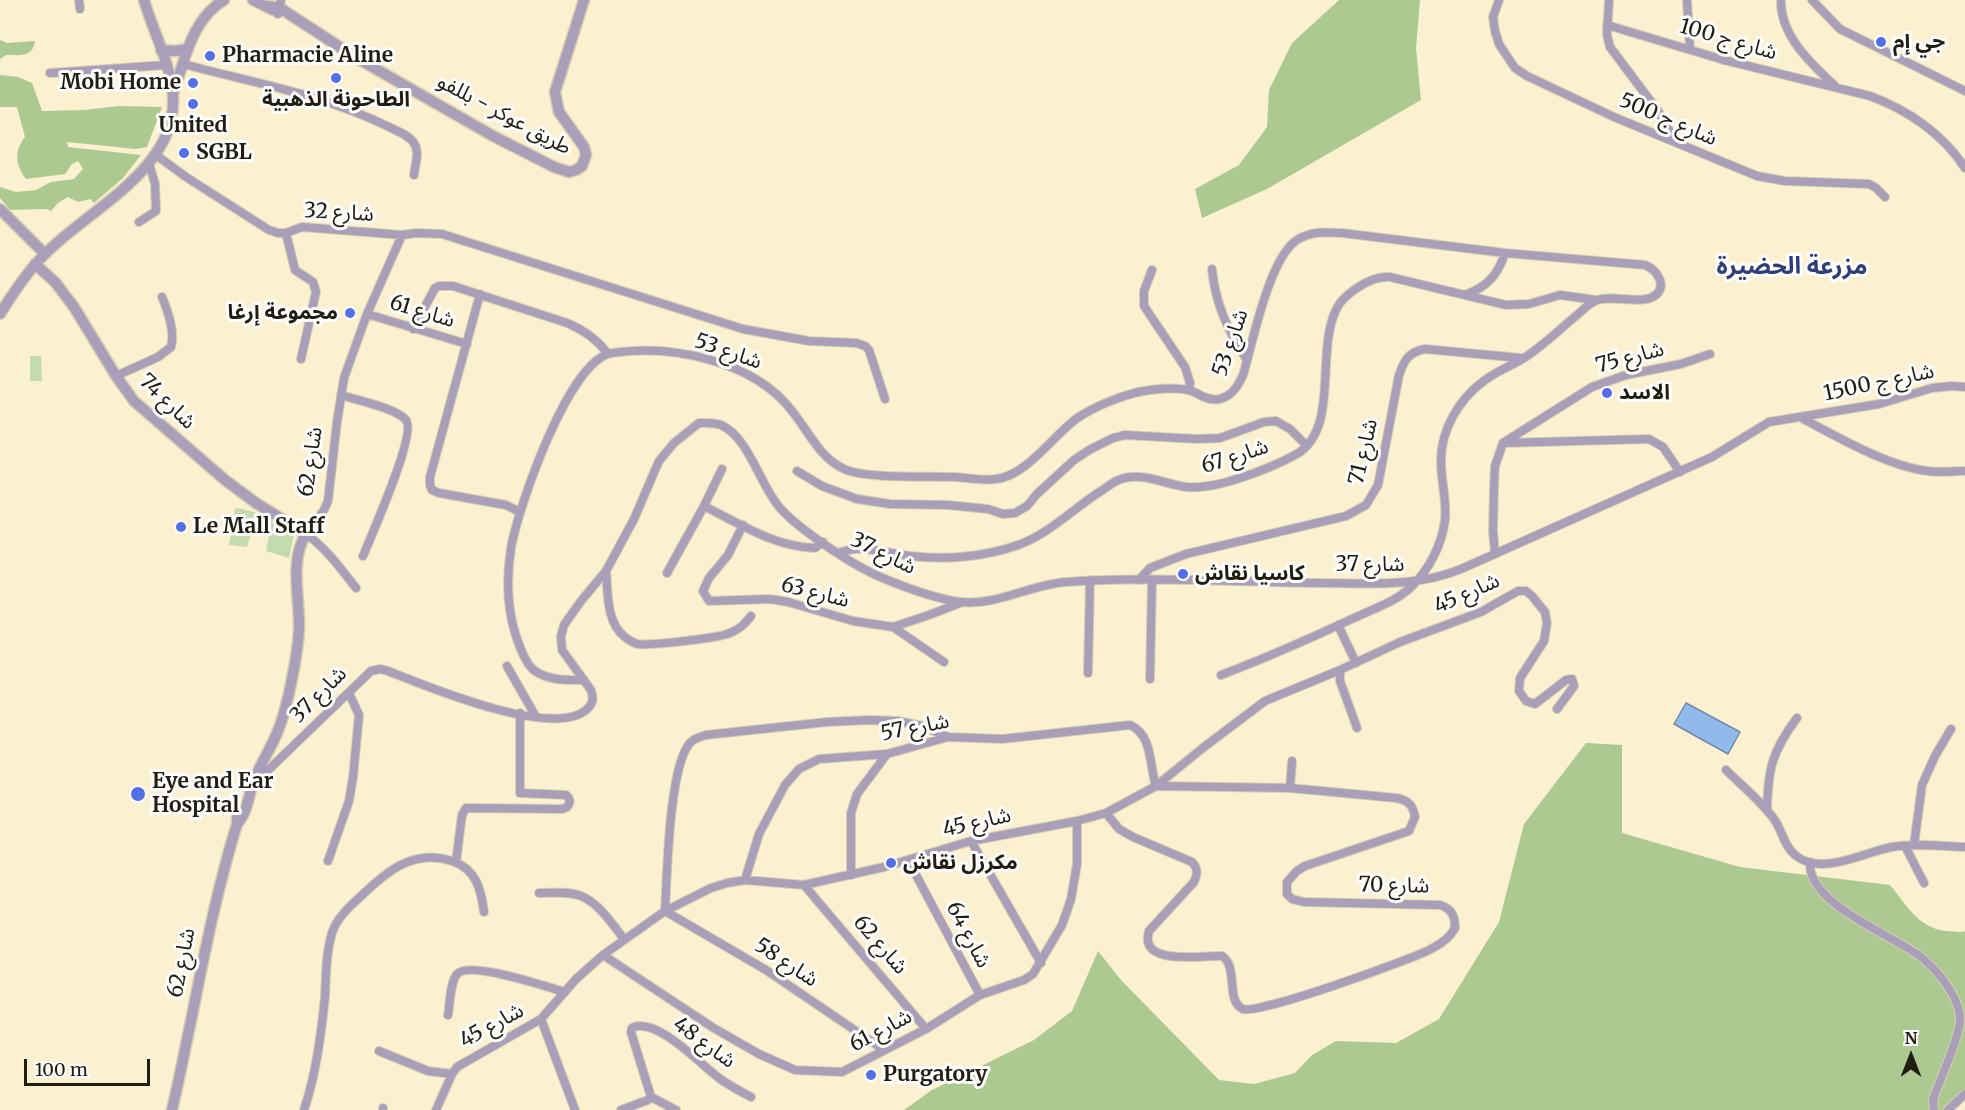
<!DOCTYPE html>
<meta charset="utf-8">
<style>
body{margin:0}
#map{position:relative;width:1965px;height:1110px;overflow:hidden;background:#fbf0d0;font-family:Merriweather,serif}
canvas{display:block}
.north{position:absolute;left:1881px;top:1026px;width:60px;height:60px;-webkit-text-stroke:4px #fdfdfd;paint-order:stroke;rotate:0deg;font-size:16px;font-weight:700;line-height:24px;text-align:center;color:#211d11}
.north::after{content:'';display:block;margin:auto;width:21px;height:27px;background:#211d11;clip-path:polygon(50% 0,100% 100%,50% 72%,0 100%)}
.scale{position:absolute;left:24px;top:1059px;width:126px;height:27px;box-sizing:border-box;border:3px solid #211d11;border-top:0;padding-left:8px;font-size:18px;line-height:21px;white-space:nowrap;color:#211d11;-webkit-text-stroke:4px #fdfdfd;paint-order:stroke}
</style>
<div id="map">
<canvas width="1965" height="1110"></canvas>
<div class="north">N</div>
<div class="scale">100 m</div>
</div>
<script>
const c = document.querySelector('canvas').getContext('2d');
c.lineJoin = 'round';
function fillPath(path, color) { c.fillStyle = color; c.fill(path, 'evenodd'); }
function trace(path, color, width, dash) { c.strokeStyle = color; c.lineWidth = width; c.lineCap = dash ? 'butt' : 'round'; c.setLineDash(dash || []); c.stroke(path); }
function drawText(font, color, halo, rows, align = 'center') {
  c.font = font + ' Merriweather,"Noto Sans Arabic",serif'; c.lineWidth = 6; c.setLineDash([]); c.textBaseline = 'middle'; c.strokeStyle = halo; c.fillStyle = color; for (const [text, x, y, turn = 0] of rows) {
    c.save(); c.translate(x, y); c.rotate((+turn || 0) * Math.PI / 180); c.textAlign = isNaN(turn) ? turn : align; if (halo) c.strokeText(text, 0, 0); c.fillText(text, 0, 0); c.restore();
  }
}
fillPath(new Path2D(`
 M 30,356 L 41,356 L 42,381 L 30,381 Z
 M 235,508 C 257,511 275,519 295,530 L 289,558 L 266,551 L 269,536 L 252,530 L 247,547 L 229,545 Z`), '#c3dbad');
fillPath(new Path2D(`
 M 1339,0 L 1420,0 L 1416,48 L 1421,100 L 1267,189 L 1202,218 L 1195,189 L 1239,165 L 1267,127 L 1269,90 L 1292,43 Z
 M 0,40 L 7,43 L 35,41 C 33,58 19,55 6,55 L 0,59 Z
 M 0,75 L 18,77 L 32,83 L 42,111 L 85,110 L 119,106 L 162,107 L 147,147 L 136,149 L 67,142 L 68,147 L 141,155 L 123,178 L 94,203 L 90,199 L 78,202 L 68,197 L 58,203 L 51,211 L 46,209 L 10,210 L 0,198 L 0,187 L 16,192 L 36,190 L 51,182 L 74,179 L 83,169 L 78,161 L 72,164 L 65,174 L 26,179 C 15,164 14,151 25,137 L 17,107 L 0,107 Z
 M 1586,743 L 1622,745 L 1622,833 L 1740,867 L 1890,885 C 1907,905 1918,928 1946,931 C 1953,931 1959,933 1965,931 L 1965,1089 L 1943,1110 L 904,1110 L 932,1090 L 1034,1040 L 1072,1011 L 1098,951 L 1121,980 L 1219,1080 L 1254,1084 L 1295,1073 L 1312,1055 L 1336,1041 L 1396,1043 L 1439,1019 L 1499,922 L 1524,824 Z`), '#acc991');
const water = new Path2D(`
 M 1686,703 L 1740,732 L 1728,754 L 1674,724 Z`);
fillPath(water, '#92b9eb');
trace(water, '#708aaa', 1.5);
const minor = new Path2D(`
 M 79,0 L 80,9
 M 1499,0 L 1493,17 L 1495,31 L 1499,44 L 1515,68 L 1527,76 L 1614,117 L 1757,176 L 1785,181 L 1869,184 L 1876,188 L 1885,197
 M 1609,0 L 1607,35 L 1610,47 L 1658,111 L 1676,142
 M 1687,0 L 1690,48
 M 1781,0 C 1780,37 1813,65 1837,88
 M 1812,0 L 1840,29 L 1965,91
 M 278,14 L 281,0
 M 1607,25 L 1724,60 L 1870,96 C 1908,110 1943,134 1965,168
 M 183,64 C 254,83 321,94 387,126 C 396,131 408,134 414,143 C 420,152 415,164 414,175
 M 50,73 L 166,65
 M 156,155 L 186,177 L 269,230 L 278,233 L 286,233 L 302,227 L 402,235 L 417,233 L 442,234 L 743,329 L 809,341 L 856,343 L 865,346 L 869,350 L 885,399
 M 139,222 L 156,211 L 155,184 L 149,163
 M 286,233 L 295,270 L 313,282 L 316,292 L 301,359
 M 1212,269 C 1215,303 1228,332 1247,360
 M 1152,270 L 1144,291 L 1144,306 L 1185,367 L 1190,383 L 1189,390
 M 480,294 L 430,477 L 430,485 L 432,490 L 439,493 L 506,505 L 520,512
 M 1465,295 C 1487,287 1498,275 1505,253
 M 367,314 L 467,344
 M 413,329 L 435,288 L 439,286 L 453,286 L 567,323 C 584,330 597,339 608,354
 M 116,376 L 158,357 L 171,347 C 175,332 168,311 162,297
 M 341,395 C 356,400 396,408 406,420 C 417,434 371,536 363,556
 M 1800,417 C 1835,436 1889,467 1928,471 C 1940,473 1952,471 1965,471
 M 1503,443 L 1649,439 L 1663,447 L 1680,472
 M 797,471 L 822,486 L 857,499 L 890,504 L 948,505 L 988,509 L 1003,514 L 1015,513 L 1027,506 L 1037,494 L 1074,460 L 1089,450 L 1113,438 L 1125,435 L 1197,439 L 1220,438 L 1264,422 L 1276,421 L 1290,429 L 1307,446
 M 704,506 C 740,524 775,547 815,548 L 823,542
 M 743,525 L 728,555 L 709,578 L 703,591 L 709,601 L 770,599 L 788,602 L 853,621 L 893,627 L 929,615 L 960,603
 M 838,553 C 844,552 850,549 856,549 C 874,548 892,554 910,556 C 945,560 985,557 1018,545 C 1049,534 1074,508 1101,491 C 1109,486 1116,479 1125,478 C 1146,473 1167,485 1187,487 C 1216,490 1269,469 1295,455 C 1343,429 1312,344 1340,303 C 1344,298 1351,292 1357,288 C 1367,281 1378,276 1390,277 L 1506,305 L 1529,304 L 1560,295 L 1596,300
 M 1495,554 L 1493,531 L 1494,488 L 1495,466 L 1503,443 L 1592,387 L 1626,375 L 1681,364 L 1710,354
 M 606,571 C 608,592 606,623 625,637 C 627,639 634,643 637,644 C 647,646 720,638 730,633 C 740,629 745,624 751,616
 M 667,573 L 704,506 L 722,469
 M 1139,580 L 1150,568 L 1186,554 L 1346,516 L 1366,505 L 1378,485 L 1399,375 C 1404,360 1409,352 1425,349 L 1521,358
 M 356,588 C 341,569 326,548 306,534 L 324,510 L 328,501 L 337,422 L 344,378 L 367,314 L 402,235
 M 1338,625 L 1356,663
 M 893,627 L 944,662
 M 507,666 L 536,717
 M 1340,670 L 1340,681 L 1357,728
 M 1088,673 L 1090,580
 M 1150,679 L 1152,580
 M 584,680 C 567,680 550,681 535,671 C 522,662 512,625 510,610 C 507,590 508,567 511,548 C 518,508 569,359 612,353 C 672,344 754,361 792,411 C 809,432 819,457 844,469 C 864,479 931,476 956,477 C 969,478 983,481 996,479 C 1026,476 1052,437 1076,419 C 1093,407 1118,397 1138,392 C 1152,389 1174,387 1188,390 C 1194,391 1199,395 1204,397 C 1223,405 1236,392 1243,375 C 1253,342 1269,258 1297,240 C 1311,231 1326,232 1342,233 L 1505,253 L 1645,265 C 1655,269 1667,283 1657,294 C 1643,307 1610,293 1595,301 C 1588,304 1582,311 1577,315 C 1560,329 1543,346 1524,358 C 1511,366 1497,371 1485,380 C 1459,399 1441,429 1441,461 C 1441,481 1447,501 1445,520 C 1442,544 1430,568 1413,585 C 1398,601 1375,608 1354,618 C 1311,638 1266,658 1221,675
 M 1726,770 C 1742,786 1761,801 1774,819 C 1782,830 1784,846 1795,855 C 1821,877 1864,852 1892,847 C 1916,843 1941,846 1965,847
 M 254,779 L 263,775 L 371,671 L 380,669 L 388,671 C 426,686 552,739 586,710 C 593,704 594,699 591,690 L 562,650 L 561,636 L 564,625 L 581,601 L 606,571 L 634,519 L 659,461 L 674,443 L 699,423 C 706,423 715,422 721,425 C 750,438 760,487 781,509 C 798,528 840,556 862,568 C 886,581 934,599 961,602 C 997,606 1031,584 1067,582 C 1150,576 1234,582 1317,583 C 1366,583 1415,588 1461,569 L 1712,457 L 1769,422 L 1879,404 L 1932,388 L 1952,386 L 1965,387
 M 1290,788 L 1292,761
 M 1767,810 C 1768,769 1772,751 1797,718
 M 971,841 L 1041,963
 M 1914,845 L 1922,785 L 1935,756 L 1951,729
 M 1905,846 L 1924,883
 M 908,860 L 980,995
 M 328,861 L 349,801 L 353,777 L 359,715 L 349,693
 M 456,862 L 462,815 L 466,808 L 562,809 L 567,807 C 571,803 570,798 566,795 L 520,793 L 520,713
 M 1810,862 C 1807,903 1889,934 1917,954 C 1935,967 1958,994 1960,1017 C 1961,1036 1939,1080 1933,1100 L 1934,1110
 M 851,875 L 851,813 L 857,794 L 887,754
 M 745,880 L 759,834 L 785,785 L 799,769 L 819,759 L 887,754 L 948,737 L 1002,739 L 1130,725 C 1153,735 1149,765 1156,786 L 1290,788 L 1396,798 C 1408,800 1413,805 1415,817 L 1409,831 L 1305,866 L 1297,871 L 1287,882 L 1287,894 L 1292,899 L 1304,902 L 1440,905 C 1452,909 1455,916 1455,928 C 1450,938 1441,944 1431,949 C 1410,960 1258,1015 1243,1009 C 1225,1001 1239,967 1222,956 C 1203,955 1138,967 1149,931 L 1194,882 C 1198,874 1198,868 1192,862 L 1133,837 L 1119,829 L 1106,813
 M 804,885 L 926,1029
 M 539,893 C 552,893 569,891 581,896 C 599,903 613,925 624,939
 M 603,955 L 712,1027 L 759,1054 L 795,1070 L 842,1072 L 926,1029 L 980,995 L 1024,980 L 1033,974 L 1062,925 L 1071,899 L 1077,864 L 1077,821
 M 448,1015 C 450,1003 450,983 457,974 C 469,960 547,987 565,992
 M 541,1019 L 575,1110
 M 884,1050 L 766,970 L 665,911 C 667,877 669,766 690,743 C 694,738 700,737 706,735 L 827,722 L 870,720 L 898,721 L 922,726 L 948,737
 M 379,1051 L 428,1071 L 452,1074
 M 651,1097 L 676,1110
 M 304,1110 C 316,1074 321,1035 325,997 C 326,976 326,953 332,933 C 337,918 348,908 360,897 C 386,872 413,848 452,861 C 476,869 481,889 484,912
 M 383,1110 L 383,1108
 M 436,1110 L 452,1074 L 457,1067 L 541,1019 L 576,979 L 603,955 L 665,911 L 711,888 L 727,883 L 745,880 L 804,885 L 884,867 L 971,841 L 1077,821 L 1106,813 L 1156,786 L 1204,747 L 1265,701 L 1340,670 L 1400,642 L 1481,612 L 1518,591 L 1526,591 L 1532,596 L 1545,612 L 1547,623 L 1544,641 L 1520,678 L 1519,691 L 1526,701 L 1535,704 L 1566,680 L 1572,679 L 1574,686 L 1557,709
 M 621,1110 L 648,1100 L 651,1097 L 631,1032 L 632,1028 C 656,1016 700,1064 719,1078 C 728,1085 740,1091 751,1097
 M 1948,1110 L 1965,1094`);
const tertiary = new Path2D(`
 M 253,0 L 273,10
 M 268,6 L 280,8 L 355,57 L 493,136 L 554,167 L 569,172 L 576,170 L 582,166 L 586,155 L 584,147 L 559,112 L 555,92 L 584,0
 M 161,50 L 175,51 L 188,49
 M 173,94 C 185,60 191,20 224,0
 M 0,209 L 44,253
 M 35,264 L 55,282 L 74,307 L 116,376 L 134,401 L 225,480 L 256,503 L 306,534 C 289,561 300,598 299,629 C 298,653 288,705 279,728 C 273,745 262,761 255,778 C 248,793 249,811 237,824
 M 0,314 C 13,293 27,272 44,255 C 87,210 177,170 173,97 C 171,63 153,32 144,0
 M 172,1110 C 194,1015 208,918 237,824 L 237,818`);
trace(minor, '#d8ceb1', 10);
trace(tertiary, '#d8ceb1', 13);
trace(minor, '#a99fb8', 8);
trace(tertiary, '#a99fb8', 10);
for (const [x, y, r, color] of [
 [1881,42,6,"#546fe5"],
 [210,56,6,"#546fe5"],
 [336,78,6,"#546fe5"],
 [193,83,6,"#546fe5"],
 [193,104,6,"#546fe5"],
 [184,153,6,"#546fe5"],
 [350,313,6,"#546fe5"],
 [1607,393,6,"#546fe5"],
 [181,527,6,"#546fe5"],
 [1183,574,6,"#546fe5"],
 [138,794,8,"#546fe5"],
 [891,863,6,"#546fe5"],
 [871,1075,6,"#546fe5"]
]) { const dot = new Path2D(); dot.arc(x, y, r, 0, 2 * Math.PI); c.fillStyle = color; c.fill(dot); trace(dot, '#fdfdfd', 2); }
drawText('21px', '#211d11', '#fdfdfd', [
 ["شارع ج 100",1728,40,16],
 ["طريق عوكر - بللفو",504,115,28],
 ["شارع ج 500",1668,120,23],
 ["شارع 32",339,213,3],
 ["شارع 61",422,312,17],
 ["شارع 53",1231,343,-71],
 ["شارع 53",728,352,19],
 ["شارع 75",1630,358,-15],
 ["شارع ج 1500",1879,383,-12],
 ["شارع 74",167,402,44],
 ["شارع 71",1364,452,-77],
 ["شارع 67",1235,457,-18],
 ["شارع 62",311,462,-82],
 ["شارع 37",883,554,26],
 ["شارع 37",1370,565],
 ["شارع 63",815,593,14],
 ["شارع 45",1467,594,-24],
 ["شارع 37",319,695,-45],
 ["شارع 57",915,728,-11],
 ["شارع 45",977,823,-13],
 ["شارع 70",1394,886,1],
 ["شارع 64",968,935,62],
 ["شارع 62",880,945,49],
 ["شارع 62",182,963,-79],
 ["شارع 58",786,963,33],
 ["شارع 45",492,1026,-29],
 ["شارع 61",881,1031,-28],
 ["شارع 48",704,1043,36]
]);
drawText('bold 21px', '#211d11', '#fdfdfd', [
 ["جي إم",1893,42],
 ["Pharmacie Aline",222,56],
 ["Mobi Home",181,83,"right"],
 ["الطاحونة الذهبية",336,100,"center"],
 ["United",193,126,"center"],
 ["SGBL",196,153],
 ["مجموعة إرغا",338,313,"right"],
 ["الاسد",1619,393],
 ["Le Mall Staff",193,527],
 ["كاسيا نقاش",1195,574],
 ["Eye and Ear",152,782],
 ["Hospital",152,806],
 ["مكرزل نقاش",903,863],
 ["Purgatory",883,1075]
], 'left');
drawText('bold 24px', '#2f3e78', '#fdfdfd', [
 ["مزرعة الحضيرة",1792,267]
]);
</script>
